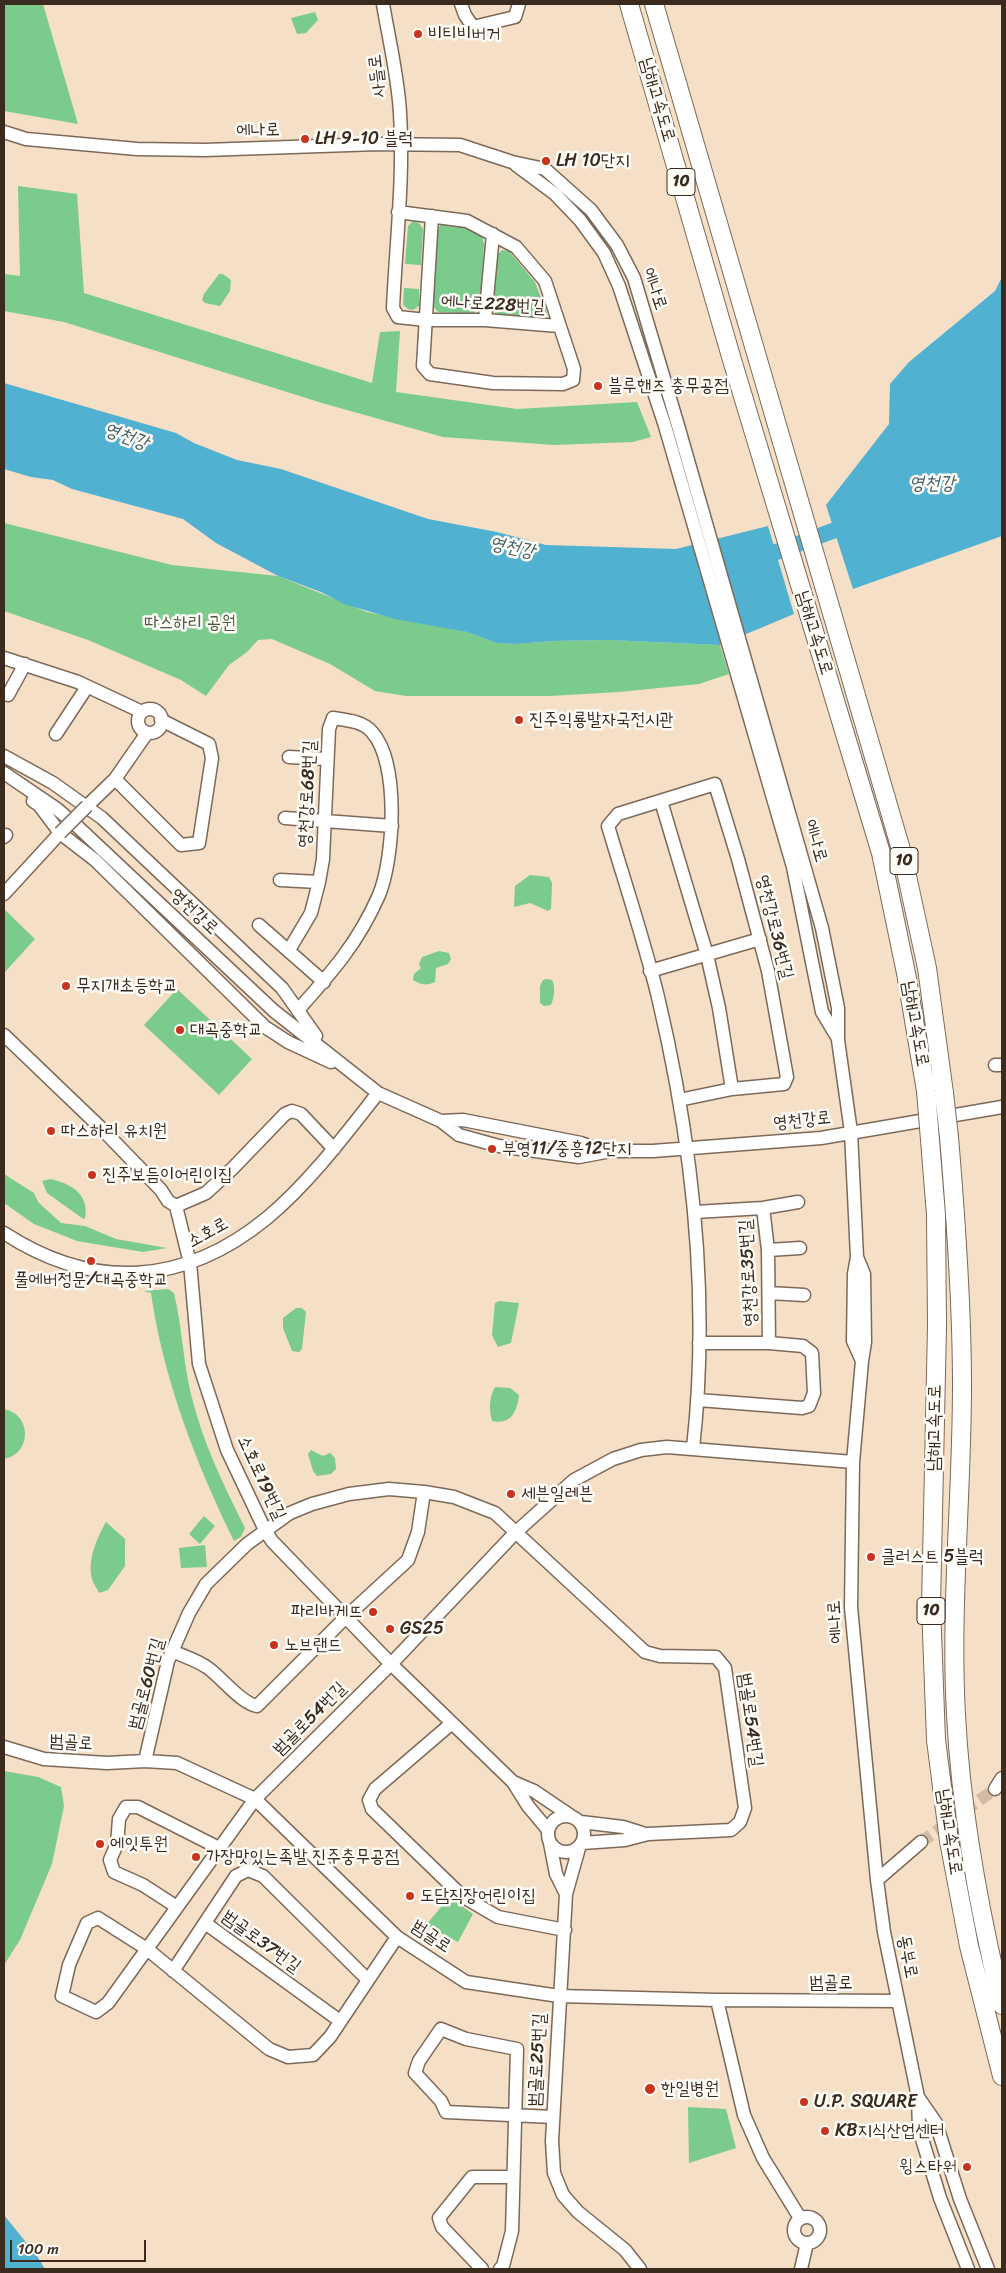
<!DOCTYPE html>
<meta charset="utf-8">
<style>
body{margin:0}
#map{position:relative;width:1006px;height:2273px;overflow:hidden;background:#f5dfc6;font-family:Sriracha,sans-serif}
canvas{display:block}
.frame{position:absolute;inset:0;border:5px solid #3b2a1e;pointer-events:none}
.scale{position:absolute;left:10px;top:2240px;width:136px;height:22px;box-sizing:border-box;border:2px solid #3b2a1e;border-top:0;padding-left:6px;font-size:15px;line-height:18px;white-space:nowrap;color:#3b2a1e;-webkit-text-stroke:4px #fdfcf7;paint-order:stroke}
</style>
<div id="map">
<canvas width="1006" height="2273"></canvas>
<div class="frame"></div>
<div class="scale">100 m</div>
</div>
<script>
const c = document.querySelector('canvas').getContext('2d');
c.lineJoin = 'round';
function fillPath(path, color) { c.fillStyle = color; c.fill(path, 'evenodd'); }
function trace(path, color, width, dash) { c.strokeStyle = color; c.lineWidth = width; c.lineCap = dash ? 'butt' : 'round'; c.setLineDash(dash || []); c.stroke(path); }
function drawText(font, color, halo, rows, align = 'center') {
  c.font = font + ' Sriracha,"Poor Story",sans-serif'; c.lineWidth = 5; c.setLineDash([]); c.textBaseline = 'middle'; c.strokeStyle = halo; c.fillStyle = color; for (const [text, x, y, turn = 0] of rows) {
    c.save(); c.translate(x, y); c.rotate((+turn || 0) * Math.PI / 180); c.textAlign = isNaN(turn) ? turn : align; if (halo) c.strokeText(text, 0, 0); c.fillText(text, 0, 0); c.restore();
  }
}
fillPath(new Path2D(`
 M 4,4 L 43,4 L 78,124 L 4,111 Z
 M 315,12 L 318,20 L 306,33 L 297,34 L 291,18 Z
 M 18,186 L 77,194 L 84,293 L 372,383 L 380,332 L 400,331 L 396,392 L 517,409 L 637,402 L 651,437 L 633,442 L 554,445 L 443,437 L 322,403 L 64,322 L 4,311 L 4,274 L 20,276 Z
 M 413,221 L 419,223 L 423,229 L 421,265 L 405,264 L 408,226 Z
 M 442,223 L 463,227 L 482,236 L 484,244 L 480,308 L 473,314 L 438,312 L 433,306 L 436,231 Z
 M 502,250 L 509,251 L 535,282 L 547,313 L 542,318 L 498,316 L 493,309 L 498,254 Z
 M 219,274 L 223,274 L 231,280 L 230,291 L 220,306 L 205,303 L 202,300 L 204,294 Z
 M 404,288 L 419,289 L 419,306 L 413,310 L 408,309 L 403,305 Z
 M 4,523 L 172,565 L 278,576 L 367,612 L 467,632 L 496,643 L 517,644 L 552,641 L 608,640 L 720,645 L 729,674 L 699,684 L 619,692 L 550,696 L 406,696 L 375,691 L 330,664 L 272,639 L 258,640 L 247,652 L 229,665 L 206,696 L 181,680 L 88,640 L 4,611 Z
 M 530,875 L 549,877 L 552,883 L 551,909 L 548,911 L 530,903 L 514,907 L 515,886 Z
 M 5,910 L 35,939 L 4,973 L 4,911 Z
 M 439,951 L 449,953 L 451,959 L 448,964 L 436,968 L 435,982 C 427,986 421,985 413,980 L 414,974 L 421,968 L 419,964 L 422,957 Z
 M 546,979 L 552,980 C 556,987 554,998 551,1005 L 544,1006 L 540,1003 L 540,986 L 543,980 Z
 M 177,989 L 252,1059 L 219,1095 L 144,1025 Z
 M 4,1174 L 34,1193 L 38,1202 L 61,1223 L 85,1226 L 116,1239 L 167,1248 L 143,1252 L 77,1241 L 34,1224 L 4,1203 Z
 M 51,1179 C 71,1184 90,1194 85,1219 L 82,1218 L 47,1193 L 42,1181 Z
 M 168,1289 L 174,1293 C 182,1326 183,1361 191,1394 C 202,1441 224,1486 245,1528 L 241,1537 L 234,1541 C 196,1464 163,1378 151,1293 L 144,1291 Z
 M 499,1301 L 519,1303 L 511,1343 L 498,1347 L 492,1335 L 495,1303 Z
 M 296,1308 L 302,1308 L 306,1312 L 302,1349 L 299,1352 L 292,1351 L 283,1328 L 283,1318 Z
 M 495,1387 L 510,1388 L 519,1395 C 517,1412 511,1425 492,1421 C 489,1411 489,1396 495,1387 Z
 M 4,1409 C 32,1414 32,1454 4,1459 Z
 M 311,1450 L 323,1456 L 330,1453 L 335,1458 L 336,1469 L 331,1474 L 317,1476 L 313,1471 L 308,1454 Z
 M 204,1516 L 215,1526 L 200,1544 L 189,1534 Z
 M 106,1522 L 125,1539 L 125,1566 L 108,1590 L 99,1593 C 97,1588 93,1583 92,1579 C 87,1560 97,1538 106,1522 Z
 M 205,1545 L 207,1567 L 181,1568 L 179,1548 Z
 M 4,1771 L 38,1777 L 61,1787 L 64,1806 L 52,1864 L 20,1940 L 4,1965 Z
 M 451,1895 L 459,1904 L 473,1914 L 458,1942 L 426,1925 Z
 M 688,2107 L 726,2109 L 736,2148 L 689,2163 Z`), '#7bcb8c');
fillPath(new Path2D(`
 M 1002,277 L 1002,536 L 853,589 L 826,505 L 889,424 L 890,384 L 909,362 L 995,291 Z
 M 4,383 L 176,433 L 194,443 L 237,460 L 281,469 L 428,519 L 497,532 L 546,545 L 676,549 L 768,526 L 794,614 L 720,645 L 608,640 L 552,641 L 517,644 L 496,643 L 467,632 L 395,619 L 344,604 L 321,592 L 278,576 L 216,543 L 183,519 L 72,489 L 53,480 L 31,477 L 4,469 Z
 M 4,2215 L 37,2256 L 45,2269 L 4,2269 Z`), '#51b1d0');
trace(new Path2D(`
 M 755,560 L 854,523`), '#51b1d0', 16);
trace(new Path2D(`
 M 921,1842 L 995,1789`), '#d0bba4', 12, [12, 6]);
const minor = new Path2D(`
 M 383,4 C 389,40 398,76 400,113 C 404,178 396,243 393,308 L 398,317 L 426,320 L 485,320 L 559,326
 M 461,4 L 465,15 L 473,27 L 515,17 L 519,4
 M 4,132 L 26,139 L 137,149 L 205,150 L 378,144 L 460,145 L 512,162 L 545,169 L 591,210 L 617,245 L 634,278 L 677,422 L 822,928 L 838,1008 L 838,1040 L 851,1132 L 857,1257 L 854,1274 L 853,1341 L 862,1361
 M 516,165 L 555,194 L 580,220 L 604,253 L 619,286 L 665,426 L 793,867 L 822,1012 L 837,1037
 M 398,212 L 467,221 L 516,247 L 545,281 L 574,369 L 573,380 L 563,384 L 493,383 L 430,374 L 423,366 L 432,216
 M 485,320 L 493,234
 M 4,658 L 78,682 L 142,712
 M 8,695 L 25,664
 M138 721a12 12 0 1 1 24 0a12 12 0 1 1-24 0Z
 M 56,734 L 87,687
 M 4,756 L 53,783 L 102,818 L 282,988 L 316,1036
 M 289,757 L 326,759
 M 4,773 L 57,809 L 78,827 L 274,1011 L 378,1093 L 441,1121 L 459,1135 L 499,1146 L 579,1157 L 611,1151 L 653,1151 L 821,1138 L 1002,1107
 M 115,779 L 181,845 L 199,843 L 212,758 L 209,744 L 161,720
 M 33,801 L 39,805 L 60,833 L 95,860 L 265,1027 L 288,1042 L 331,1062
 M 661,801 L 707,955 L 719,1008 L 732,1089
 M 87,806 L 115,779 L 147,733
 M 285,818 L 392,826
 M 4,837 L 6,835
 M 280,880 L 319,882
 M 4,894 L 60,833
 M 259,925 L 324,982
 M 289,950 L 311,913 L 319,882 L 323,859 L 329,729 L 333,718 C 346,720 363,721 372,732 C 400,763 394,859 379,895 C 358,943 332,972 298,1010
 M 650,971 L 760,939
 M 4,1035 L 101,1128 L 161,1190 L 168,1201 L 176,1206 L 190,1263 L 199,1364 L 227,1450 L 265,1530 L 272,1541 L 391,1664 L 513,1782 L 528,1806 L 548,1830
 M 995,1065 L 1002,1065
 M 679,1100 L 732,1089 L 784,1084 L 787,1077 L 768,971 L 738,859 L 715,784 L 618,814 L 608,826 C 625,883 644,940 658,997 C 693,1145 710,1297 693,1448
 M 441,1121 L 463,1120 L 581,1143 L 604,1152
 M 176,1206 L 206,1193 L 233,1168 L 285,1114 L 292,1111 L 301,1114 L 334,1149
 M 763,1208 L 768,1250 L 769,1343
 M 695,1212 L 763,1208 L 798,1202
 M 4,1233 C 93,1291 184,1286 267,1218 C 309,1183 345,1135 378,1093
 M 768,1250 L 800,1248
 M 857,1257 L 864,1274 L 865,1342 L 862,1361 L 853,1462 L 851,1607 L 877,1880 L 884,1932 L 918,2097 L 919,2129 L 940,2198 L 968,2269
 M 769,1293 L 804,1295
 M 698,1400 L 802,1408 L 809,1406 L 814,1393 L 812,1353 L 803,1346 L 769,1343 L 699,1343
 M 172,1651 C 183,1656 197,1660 208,1668 C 222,1678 241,1703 257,1706 L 346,1617 L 408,1560 L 418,1532 L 424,1492
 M 452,1723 L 375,1789 L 369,1800 L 372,1809 L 462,1896 L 498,1917 L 565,1930
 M 4,1747 L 44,1759 L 107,1763 L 145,1761 L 177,1763 L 255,1799 L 397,1937 L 466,1982 L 559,1996 L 717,2000 L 898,2001
 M 145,1761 L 168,1661 L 189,1613 L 206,1584 L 247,1544 L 290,1513 L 312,1504 L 349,1494 L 389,1489 L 424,1492 L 454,1497 L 495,1513 L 645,1652 L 660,1656 L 716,1657 L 725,1668 L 745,1808 L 740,1822 L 731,1830 L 648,1834 L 625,1840 L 582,1843
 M 513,1782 L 534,1791 L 571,1816
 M 995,1789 L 1002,1778
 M548 1834a18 18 0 1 1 36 0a18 18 0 1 1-36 0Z
 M 581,1822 L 623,1827 L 645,1834
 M 550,1843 L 556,1874 L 566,1894
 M 579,1848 L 566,1894 L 552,2141 L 554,2173 L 563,2195 L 578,2212 L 625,2250 L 640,2269
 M 877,1880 L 921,1842
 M 177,1907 L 143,1885 L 114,1872 L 110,1860 L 117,1844 L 119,1819 L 126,1807 L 138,1807 L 219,1848
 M 205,1923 L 340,2021
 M 397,1937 L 330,2037 L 313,2055 L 288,2057 L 269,2049 L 147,1949 L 98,1918 L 87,1923 L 69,1965 L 62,1996 L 96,2012 L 108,2003 L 255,1799 L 391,1664 L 516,1532 L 574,1480 L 613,1459 L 641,1450 L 667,1447 L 853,1462
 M 173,1971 L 236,1876 L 248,1870 L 263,1876 L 368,1980
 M 717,2000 L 744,2115 L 763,2158 L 800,2218
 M 918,2097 L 936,2123 L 960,2199 L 988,2269
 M794 2230a13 13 0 1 1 26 0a13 13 0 1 1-26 0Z
 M 482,2269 L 442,2227 L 439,2218 L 472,2177 L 513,2177
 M 500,2269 L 503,2266 L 512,2231 L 517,2049 L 466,2039 L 441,2029 L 419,2061 L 415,2073 L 441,2101 L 446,2112 L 553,2117
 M 801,2269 L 807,2243`);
const highway = new Path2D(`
 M 629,4 L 732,360 L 881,853 L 906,973 L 926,1091
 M 654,4 L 902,853 L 927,968 L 944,1093
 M 949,1137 C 956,1220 962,1303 962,1386 C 962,1496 950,1606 956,1715 C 961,1813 979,1910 1002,2005
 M 930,1140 L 936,1215 L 937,1326 L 931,1606 L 936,1740 L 949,1841 L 969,1946 L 1002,2076`);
trace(minor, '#7c6959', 15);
trace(highway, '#7c6959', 20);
trace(minor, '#fff', 12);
trace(highway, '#fff', 18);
const minorBridge = new Path2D(`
 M 60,833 L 87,806`);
const highwayBridge = new Path2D(`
 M 926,1091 L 930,1140
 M 944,1093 L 949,1137`);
trace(minorBridge, '#7c6959', 15, []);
trace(highwayBridge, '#7c6959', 20, []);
trace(minorBridge, '#fff', 12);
trace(highwayBridge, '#fff', 18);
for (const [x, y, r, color] of [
 [418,34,5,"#c8321e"],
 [305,139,5,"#c8321e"],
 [546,161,5,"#c8321e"],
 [598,386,5,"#c8321e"],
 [519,720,5,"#c8321e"],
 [66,986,5,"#c8321e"],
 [180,1030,5,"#c8321e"],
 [51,1131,5,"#c8321e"],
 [492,1149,5,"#c8321e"],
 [92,1175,5,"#c8321e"],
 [91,1261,5,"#c8321e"],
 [511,1494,5,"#c8321e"],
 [871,1557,5,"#c8321e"],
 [373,1612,5,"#c8321e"],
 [390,1629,5,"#c8321e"],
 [274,1645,5,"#c8321e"],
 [100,1844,5,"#c8321e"],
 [196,1857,5,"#c8321e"],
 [410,1896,5,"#c8321e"],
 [650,2089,6,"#c8321e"],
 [804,2102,5,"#c8321e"],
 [825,2131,5,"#c8321e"],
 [967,2167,5,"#c8321e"]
]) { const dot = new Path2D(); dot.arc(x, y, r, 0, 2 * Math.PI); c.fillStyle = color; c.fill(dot); trace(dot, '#fdfcf7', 2); }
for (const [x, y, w] of [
 [681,182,28],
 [904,861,28],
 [931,1611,28]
]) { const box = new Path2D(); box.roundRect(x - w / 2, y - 13.5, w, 27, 4); c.fillStyle = '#fdfcf7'; c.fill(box); trace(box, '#3b2a1e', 1); }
drawText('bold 16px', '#3b2a1e', null, [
 ["10",681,182],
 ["10",904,861],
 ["10",931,1611]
]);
drawText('18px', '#3b2a1e', '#fdfcf7', [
 ["비티비버거",428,34],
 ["LH 9-10 블럭",315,139],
 ["LH 10단지",556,161],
 ["블루핸즈 충무공점",608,386],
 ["진주익룡발자국전시관",529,720],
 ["무지개초등학교",76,986],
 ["대곡중학교",190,1030],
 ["따스하리 유치원",61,1131],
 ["부영11/중흥12단지",502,1149],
 ["진주보듬이어린이집",102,1175],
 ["풀에버정문/대곡중학교",91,1280,"center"],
 ["세븐일레븐",521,1494],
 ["클러스트 5블럭",881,1557],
 ["파리바게뜨",363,1612,"right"],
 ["GS25",400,1629],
 ["노브랜드",284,1645],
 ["에잇투원",110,1844],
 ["가장맛있는족발 진주충무공점",206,1857],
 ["도담직장어린이집",420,1896],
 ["한일병원",661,2089],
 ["U.P. SQUARE",814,2102],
 ["KB지식산업센터",835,2131],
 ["윙스타워",957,2167,"right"]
], 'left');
drawText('18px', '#3b2a1e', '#fdfcf7', [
 ["사들로",378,76,-97],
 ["남해고속도로",657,100,74],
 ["에나로",258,131,-2],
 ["에나로",654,289,71],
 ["에나로228번길",493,305,3],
 ["남해고속도로",814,633,73],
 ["영천강로68번길",308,794,-87],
 ["에나로",815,841,74],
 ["영천강로",194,912,43],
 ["영천강로36번길",774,927,76],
 ["남해고속도로",915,1024,80],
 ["영천강로",802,1121,-6],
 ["소호로",208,1233,-29],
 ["영천강로35번길",749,1273,-93],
 ["남해고속도로",935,1428,-89],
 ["소호로19번길",261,1478,65],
 ["에나로",836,1622,-94],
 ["범골로60번길",147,1684,-75],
 ["범골로54번길",310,1719,-45],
 ["범골로54번길",750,1720,82],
 ["범골로",71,1743,4],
 ["남해고속도로",949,1832,81],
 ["범골로",431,1937,34],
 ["범골로37번길",261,1942,36],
 ["동부로",907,1957,79],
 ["범골로",831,1983],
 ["범골로25번길",538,2060,-87]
]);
drawText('18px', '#4e5a3f', '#fdfcf7', [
 ["따스하리 공원",190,623]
]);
drawText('italic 19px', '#446065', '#fdfcf7', [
 ["영천강",126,437,20],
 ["영천강",932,484],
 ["영천강",512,548,12]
]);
</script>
